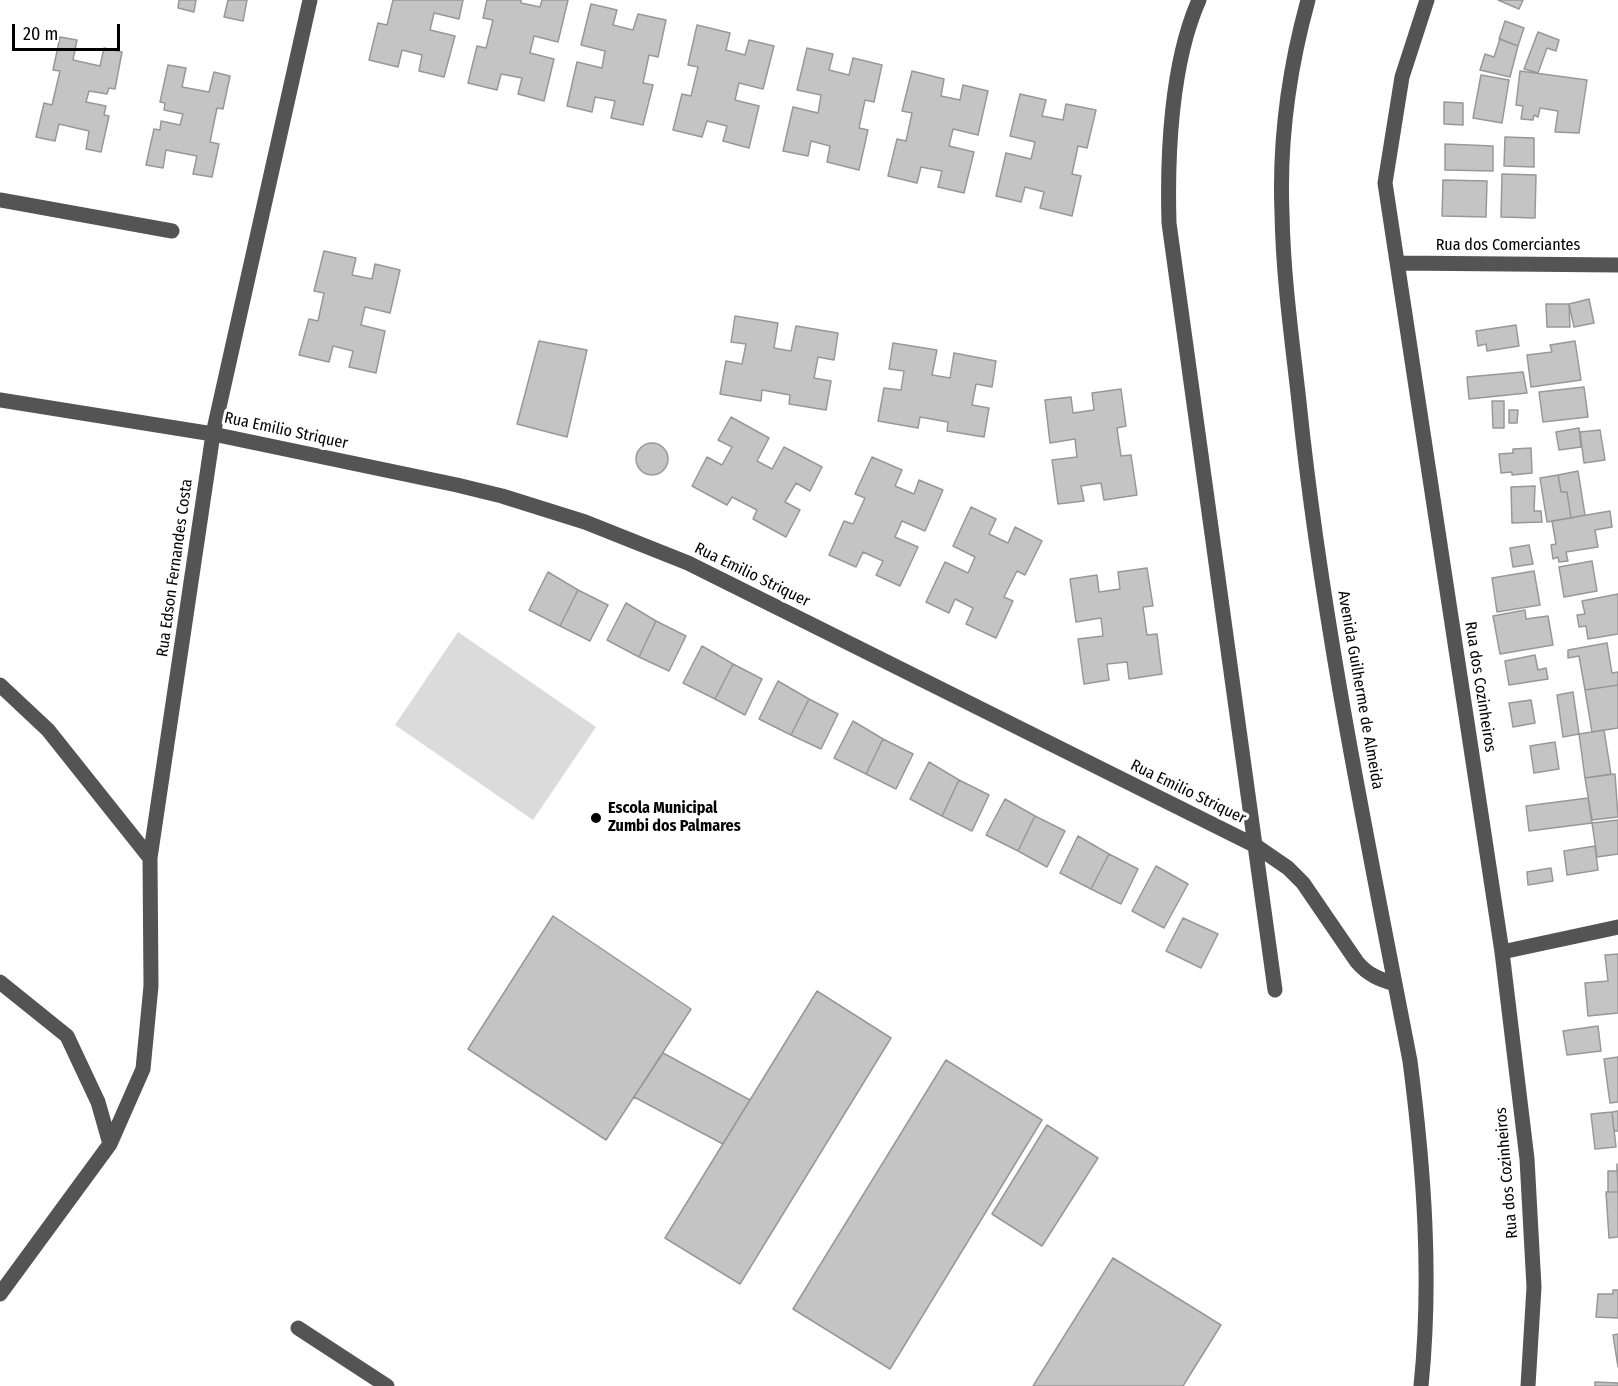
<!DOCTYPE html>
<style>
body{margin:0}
#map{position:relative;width:1618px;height:1386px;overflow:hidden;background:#fff;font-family:"Fira Sans Condensed",sans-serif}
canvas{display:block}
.scale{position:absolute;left:12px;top:24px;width:108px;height:27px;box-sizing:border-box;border:3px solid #000;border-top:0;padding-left:8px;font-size:18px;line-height:21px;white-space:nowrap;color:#000;-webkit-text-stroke:4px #fff;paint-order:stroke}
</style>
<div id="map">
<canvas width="1618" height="1386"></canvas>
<div class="scale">20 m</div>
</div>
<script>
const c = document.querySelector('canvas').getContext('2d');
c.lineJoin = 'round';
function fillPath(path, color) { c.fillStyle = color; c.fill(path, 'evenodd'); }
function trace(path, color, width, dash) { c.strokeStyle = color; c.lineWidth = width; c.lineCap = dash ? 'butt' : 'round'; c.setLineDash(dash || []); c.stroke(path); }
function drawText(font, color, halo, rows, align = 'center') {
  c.font = font + ' "Fira Sans Condensed",sans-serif'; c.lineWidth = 6; c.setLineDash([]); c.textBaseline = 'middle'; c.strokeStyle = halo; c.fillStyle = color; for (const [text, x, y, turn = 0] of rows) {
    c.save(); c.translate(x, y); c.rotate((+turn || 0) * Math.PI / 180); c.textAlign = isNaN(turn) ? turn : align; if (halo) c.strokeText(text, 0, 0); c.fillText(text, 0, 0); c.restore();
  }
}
fillPath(new Path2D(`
 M 458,632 L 596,727 L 533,820 L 395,725 Z`), '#dbdbdb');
const building = new Path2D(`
 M 179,0 L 196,0 L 194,12 L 178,8 Z
 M 228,0 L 247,0 L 243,21 L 224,17 Z
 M 393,0 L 463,0 L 459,19 L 434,13 L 430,30 L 455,36 L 444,77 L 419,71 L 422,55 L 402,50 L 398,67 L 369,60 L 378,23 L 387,25 Z
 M 487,0 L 521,0 L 521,3 L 540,7 L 542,0 L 568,0 L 558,42 L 534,36 L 530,53 L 554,59 L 544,101 L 518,94 L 522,78 L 501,74 L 497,90 L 468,83 L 477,46 L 486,48 L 493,20 L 483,18 Z
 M 1498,0 L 1523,0 L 1519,9 Z
 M 591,4 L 617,10 L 613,25 L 633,30 L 638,14 L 666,20 L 658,57 L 649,55 L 643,83 L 653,85 L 643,125 L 611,118 L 615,101 L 595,97 L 592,112 L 567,106 L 577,62 L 602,68 L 605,51 L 581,45 Z
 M 1505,21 L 1524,28 L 1518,46 L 1499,39 Z
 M 697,25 L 730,33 L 726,50 L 745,55 L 749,40 L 774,46 L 763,89 L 739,83 L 735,100 L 759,106 L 749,148 L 723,141 L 727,126 L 707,121 L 702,137 L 673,130 L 682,94 L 691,96 L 698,67 L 688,65 Z
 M 1538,32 L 1559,40 L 1556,51 L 1547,48 L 1538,73 L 1524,69 Z
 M 60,37 L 77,40 L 73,60 L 100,66 L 104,48 L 122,52 L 115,89 L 109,88 L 107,94 L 89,91 L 86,102 L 106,106 L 104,115 L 109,116 L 101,152 L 86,149 L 89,131 L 59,124 L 55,141 L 36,137 L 44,103 L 52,105 L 60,71 L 53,70 Z
 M 1500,39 L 1518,46 L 1510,77 L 1480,70 L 1485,54 L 1494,57 Z
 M 807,48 L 833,54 L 829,70 L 849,75 L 853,58 L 882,65 L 874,102 L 865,100 L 859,128 L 868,130 L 859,170 L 827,162 L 830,146 L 811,141 L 808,156 L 783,151 L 793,107 L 818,113 L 821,95 L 797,90 Z
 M 168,65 L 186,68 L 182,87 L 209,92 L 214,72 L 230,76 L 223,109 L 217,108 L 210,142 L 219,144 L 212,177 L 193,174 L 197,156 L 166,150 L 163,168 L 146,165 L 154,129 L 160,130 L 161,121 L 180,125 L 183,114 L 164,110 L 165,103 L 160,102 Z
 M 912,71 L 944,79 L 941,96 L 960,100 L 963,85 L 988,91 L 978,135 L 953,129 L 949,146 L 974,152 L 964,193 L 938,187 L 942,171 L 921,167 L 917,183 L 888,176 L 897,139 L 906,141 L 912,113 L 902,111 Z
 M 1520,71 L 1587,80 L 1579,133 L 1555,132 L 1558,111 L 1540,108 L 1538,117 L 1534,115 L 1533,120 L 1521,119 L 1523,106 L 1516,105 Z
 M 1481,75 L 1509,80 L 1502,123 L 1473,118 Z
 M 1020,94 L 1046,100 L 1042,116 L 1063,120 L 1066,104 L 1096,110 L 1087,148 L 1078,146 L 1072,174 L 1081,176 L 1072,216 L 1040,208 L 1044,192 L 1025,187 L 1021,202 L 996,196 L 1006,153 L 1031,159 L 1035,142 L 1010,136 Z
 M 1444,102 L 1463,103 L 1463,125 L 1444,124 Z
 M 1505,137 L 1534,138 L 1534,167 L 1504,166 Z
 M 1445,144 L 1493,146 L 1493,171 L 1445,170 Z
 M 1502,174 L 1536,175 L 1535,218 L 1501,217 Z
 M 1443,180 L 1487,181 L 1486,217 L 1442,216 Z
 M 324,251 L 356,258 L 352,275 L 372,279 L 375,264 L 400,270 L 390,313 L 365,307 L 361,325 L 385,331 L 376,373 L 349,367 L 353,351 L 333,346 L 329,362 L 299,355 L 309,319 L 318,321 L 324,293 L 314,291 Z
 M 1589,299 L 1594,323 L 1574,327 L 1569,304 Z
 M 1546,304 L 1569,304 L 1570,327 L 1547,327 Z
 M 735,316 L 778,323 L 774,348 L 791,351 L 796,326 L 838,333 L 834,360 L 818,357 L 814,378 L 831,381 L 826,410 L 789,404 L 790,395 L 762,390 L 761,401 L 720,394 L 726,361 L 742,364 L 746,344 L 731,342 Z
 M 1516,325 L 1519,346 L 1487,351 L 1486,344 L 1478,346 L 1476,331 Z
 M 539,341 L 587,350 L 567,437 L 517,424 Z
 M 1575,341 L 1581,380 L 1531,387 L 1527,355 L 1552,352 L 1550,345 Z
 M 893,343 L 937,350 L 932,375 L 950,378 L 954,353 L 996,361 L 992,387 L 976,384 L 972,405 L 989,408 L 984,437 L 947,431 L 948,422 L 920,417 L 918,428 L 878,421 L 884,388 L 901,390 L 904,371 L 889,369 Z
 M 1523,372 L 1527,393 L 1469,399 L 1467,377 Z
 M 1584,387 L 1588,417 L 1543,422 L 1539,392 Z
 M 1121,389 L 1126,426 L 1117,428 L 1121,456 L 1131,455 L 1137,495 L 1104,500 L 1101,483 L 1081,486 L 1084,501 L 1058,504 L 1052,460 L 1077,457 L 1075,439 L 1050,443 L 1045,400 L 1071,397 L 1073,413 L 1094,410 L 1092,393 Z
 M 1492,401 L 1504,401 L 1504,428 L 1493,428 Z
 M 1509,410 L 1518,410 L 1517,423 L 1509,423 Z
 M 731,417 L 769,438 L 757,461 L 772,469 L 784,447 L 822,467 L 810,491 L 796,483 L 785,502 L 800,510 L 786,537 L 753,519 L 757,510 L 732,497 L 727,505 L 692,486 L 707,457 L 722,465 L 732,447 L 718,440 Z
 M 1579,428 L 1581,447 L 1559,450 L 1556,432 Z
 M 1600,430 L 1605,460 L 1584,463 L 1580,432 Z
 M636 459a16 16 0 1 1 32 0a16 16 0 1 1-32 0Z
 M 1531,448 L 1532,473 L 1512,475 L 1512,472 L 1501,473 L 1499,454 L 1513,453 L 1513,449 Z
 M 872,457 L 902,470 L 895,486 L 914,494 L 919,480 L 943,490 L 925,531 L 902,521 L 895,537 L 918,547 L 900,586 L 876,575 L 883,561 L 863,552 L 856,567 L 829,555 L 844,521 L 853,524 L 865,498 L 855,494 Z
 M 1578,471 L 1585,515 L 1571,518 L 1567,492 L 1561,492 L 1558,475 Z
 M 1558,475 L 1561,492 L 1567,492 L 1571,518 L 1547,522 L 1540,478 Z
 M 1535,486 L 1534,511 L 1541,511 L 1542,522 L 1512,523 L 1511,487 Z
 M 971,507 L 996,519 L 989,534 L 1008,543 L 1015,527 L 1042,541 L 1025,575 L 1017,571 L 1004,597 L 1013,601 L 996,638 L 966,624 L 973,608 L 955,599 L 949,613 L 926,602 L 945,562 L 968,573 L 975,557 L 953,546 Z
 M 1610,511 L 1612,527 L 1595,530 L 1598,547 L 1566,552 L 1568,561 L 1559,562 L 1558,557 L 1553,559 L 1551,545 L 1556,544 L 1552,521 Z
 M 1529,545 L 1533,564 L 1513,567 L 1510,548 Z
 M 1592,561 L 1597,591 L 1564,597 L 1559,567 Z
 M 1147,568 L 1153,606 L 1143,607 L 1147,635 L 1157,634 L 1162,674 L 1129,679 L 1127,662 L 1107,664 L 1109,680 L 1084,684 L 1078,639 L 1103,636 L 1101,618 L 1076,622 L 1070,579 L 1097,575 L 1099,592 L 1120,589 L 1118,572 Z
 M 1534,571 L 1540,605 L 1497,612 L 1492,578 Z
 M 548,572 L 578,590 L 560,626 L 529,610 Z
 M 578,590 L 608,605 L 590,641 L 560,626 Z
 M 1618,594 L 1618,634 L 1588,639 L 1586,626 L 1579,627 L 1577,615 L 1585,614 L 1582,601 Z
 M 626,603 L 656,621 L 639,657 L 607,640 Z
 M 1525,610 L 1526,619 L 1548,616 L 1553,645 L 1500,654 L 1493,616 Z
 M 656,621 L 686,636 L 669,671 L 639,657 Z
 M 1607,643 L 1612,673 L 1618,672 L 1618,685 L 1585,690 L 1579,656 L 1568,658 L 1568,650 Z
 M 702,646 L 733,664 L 715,699 L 683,683 Z
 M 1535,655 L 1538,670 L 1546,668 L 1548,679 L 1509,685 L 1505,661 Z
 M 733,664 L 762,679 L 745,715 L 715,699 Z
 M 778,681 L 809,699 L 791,735 L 759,719 Z
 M 1618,685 L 1618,728 L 1592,732 L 1585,690 Z
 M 1573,692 L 1579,734 L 1563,737 L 1557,695 Z
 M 809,699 L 838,714 L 821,749 L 791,735 Z
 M 1531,700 L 1535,723 L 1513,727 L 1509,703 Z
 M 853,721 L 883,739 L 866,774 L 834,758 Z
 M 1604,730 L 1611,774 L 1585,778 L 1579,734 Z
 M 883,739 L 913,754 L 896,789 L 866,774 Z
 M 1555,742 L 1559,769 L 1534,773 L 1530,746 Z
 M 929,762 L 959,780 L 942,816 L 910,799 Z
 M 1615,774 L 1618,817 L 1592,820 L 1585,778 Z
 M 959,780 L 989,795 L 972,831 L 942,816 Z
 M 1588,798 L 1592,823 L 1529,831 L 1526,806 Z
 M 1005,799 L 1035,816 L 1018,851 L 986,835 Z
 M 1035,816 L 1065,831 L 1047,867 L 1018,851 Z
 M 1618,820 L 1618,854 L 1597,857 L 1592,823 Z
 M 1078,836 L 1109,854 L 1091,889 L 1060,873 Z
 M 1595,846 L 1598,870 L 1567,875 L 1564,851 Z
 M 1109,854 L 1138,869 L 1121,904 L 1091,889 Z
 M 1156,866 L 1188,884 L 1164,928 L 1132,911 Z
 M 1551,868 L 1553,881 L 1528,885 L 1527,872 Z
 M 553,916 L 691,1009 L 606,1140 L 468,1049 Z
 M 1183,918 L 1218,934 L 1201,968 L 1166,951 Z
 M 1618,954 L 1618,1013 L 1588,1016 L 1585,983 L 1608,981 L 1605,955 Z
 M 817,991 L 891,1038 L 740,1284 L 665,1238 Z
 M 1598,1026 L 1601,1051 L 1567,1055 L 1563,1031 Z
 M 663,1053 L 750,1100 L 723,1144 L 634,1097 Z
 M 1618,1057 L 1618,1102 L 1610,1103 L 1604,1059 Z
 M 946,1060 L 1042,1120 L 890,1369 L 793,1309 Z
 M 1618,1111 L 1618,1131 L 1614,1131 L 1612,1112 Z
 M 1612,1112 L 1616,1147 L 1595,1149 L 1591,1114 Z
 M 1047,1125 L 1098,1158 L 1042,1246 L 992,1214 Z
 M 1617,1164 L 1618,1192 L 1608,1192 L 1608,1171 L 1617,1171 Z
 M 1606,1192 L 1618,1192 L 1618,1237 L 1609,1238 Z
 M 1113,1258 L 1221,1325 L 1183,1386 L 1033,1386 Z
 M 1613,1290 L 1618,1290 L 1618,1318 L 1596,1317 L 1598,1294 L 1613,1294 Z
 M 1618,1334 L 1618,1367 L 1613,1335 Z
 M 1595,1382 L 1618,1383 L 1618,1386 L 1595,1386 Z`);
fillPath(building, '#c4c4c4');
trace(building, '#989898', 1.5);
trace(new Path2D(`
 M 1199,0 C 1171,63 1167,155 1169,223 L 1275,990
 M 1308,0 C 1289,69 1279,141 1282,213 C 1283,276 1292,339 1299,402 C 1322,623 1368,843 1410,1061 C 1424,1169 1432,1278 1421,1386
 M 1427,0 L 1402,77 L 1385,183 L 1502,952 L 1527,1159 L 1534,1287 L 1528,1386
 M 0,200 L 172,231
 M 1398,263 L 1618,265
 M 0,400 L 213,434 L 457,485 L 502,496 L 585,522 L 688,563 L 1256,846 L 1288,868 L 1303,883 L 1357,962 C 1368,975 1379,979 1395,984
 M 0,685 L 48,730 L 150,858
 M 1502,952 L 1618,927
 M 0,982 L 67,1036 L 98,1102 L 110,1144 L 0,1294
 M 110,1144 L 143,1069 L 151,986 L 150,858 L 213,434 L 310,0
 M 298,1328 L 387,1386`), '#545454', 15);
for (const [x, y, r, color] of [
 [596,818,6,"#000"]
]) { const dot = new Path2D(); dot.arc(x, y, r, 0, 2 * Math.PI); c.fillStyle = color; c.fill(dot); trace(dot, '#fff', 2); }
drawText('16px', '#000', '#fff', [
 ["Rua dos Comerciantes",1508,246],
 ["Rua Emilio Striquer",286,431,12],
 ["Rua Edson Fernandes Costa",175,568,-82],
 ["Rua Emilio Striquer",752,575,26],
 ["Rua dos Cozinheiros",1480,687,81],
 ["Avenida Guilherme de Almeida",1360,690,80],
 ["Rua Emilio Striquer",1188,792,26],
 ["Rua dos Cozinheiros",1507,1173,-95]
]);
drawText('bold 16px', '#000', '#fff', [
 ["Escola Municipal",608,809],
 ["Zumbi dos Palmares",608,827]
], 'left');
</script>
